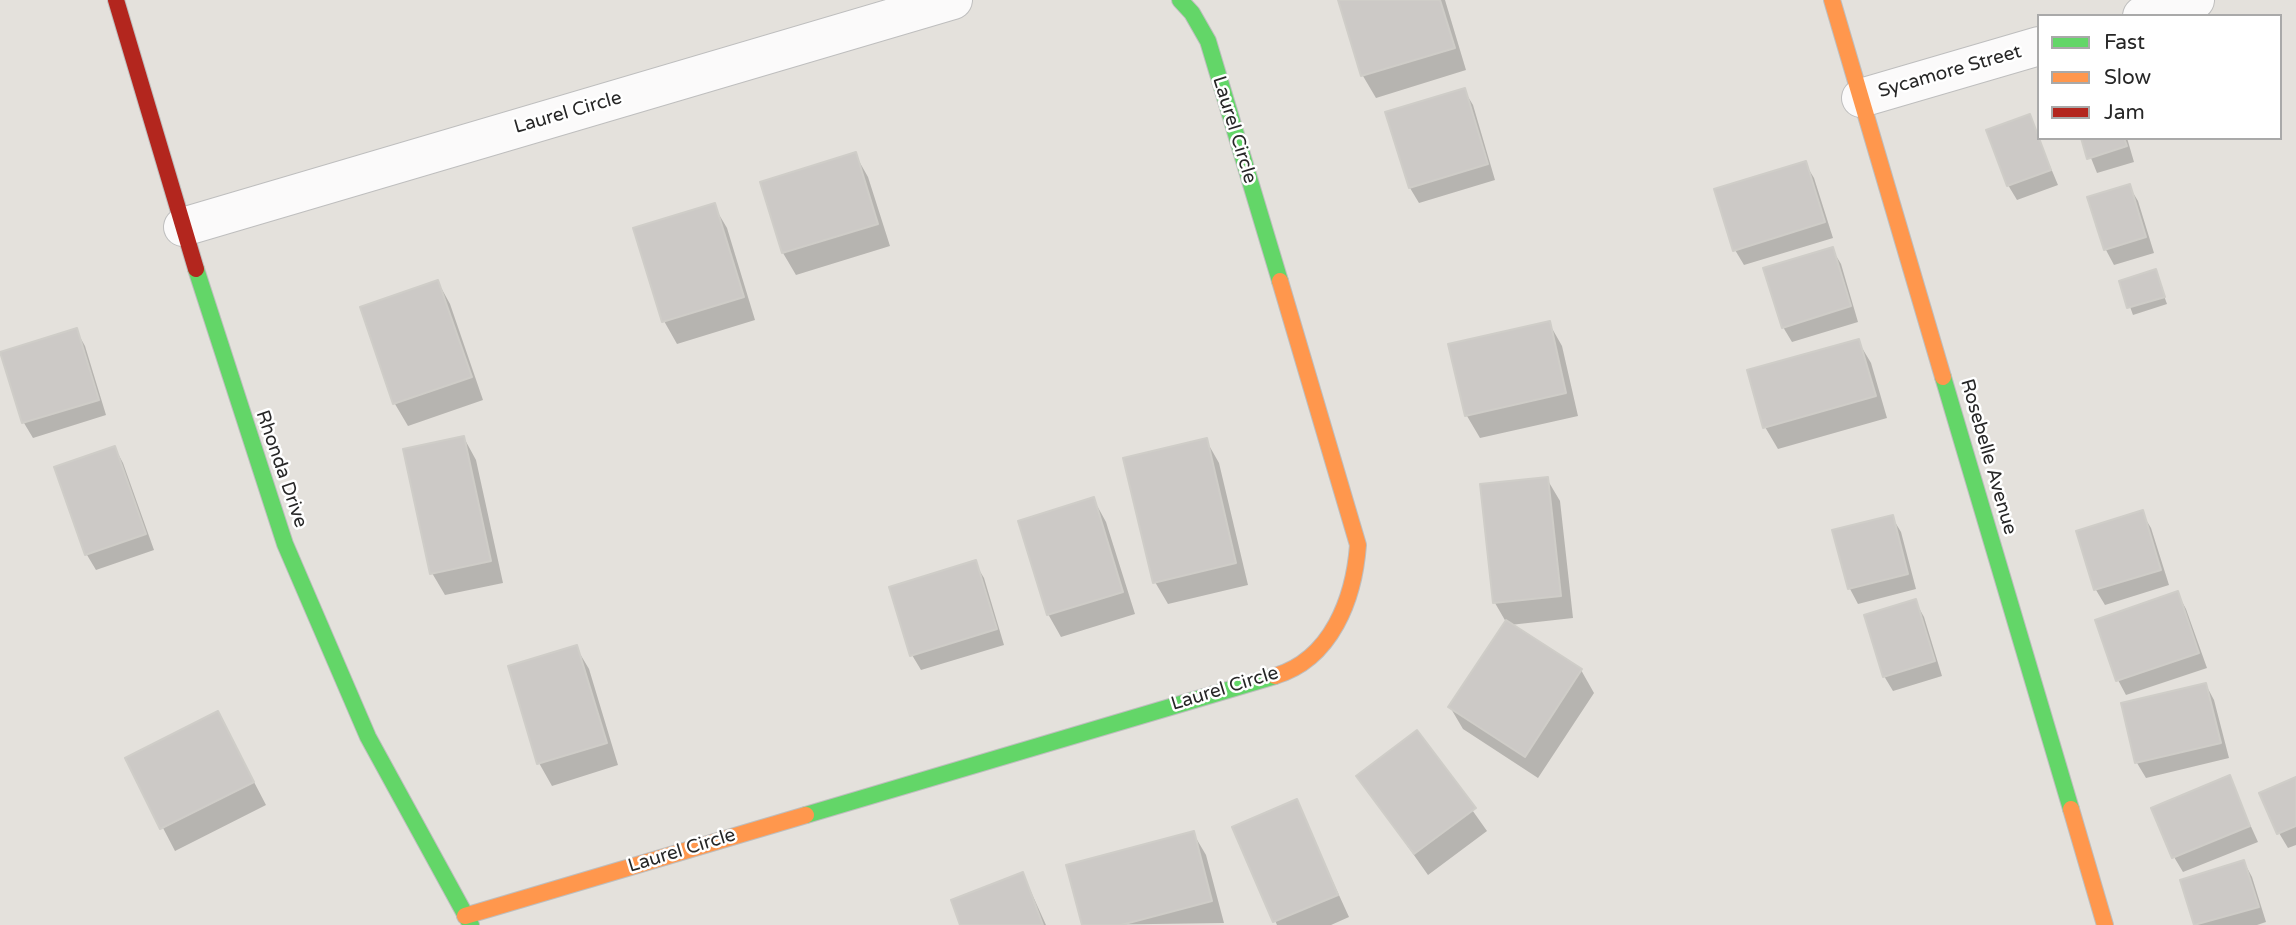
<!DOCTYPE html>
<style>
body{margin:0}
#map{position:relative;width:2296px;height:925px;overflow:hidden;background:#e4e1dc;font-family:"Varela Round",sans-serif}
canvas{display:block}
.legend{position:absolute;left:2037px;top:14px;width:245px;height:126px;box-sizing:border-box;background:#fff;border:2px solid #a9a9a9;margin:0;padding:9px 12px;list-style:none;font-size:21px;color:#272727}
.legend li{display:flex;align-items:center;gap:14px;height:35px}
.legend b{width:35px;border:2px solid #a9a9a9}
</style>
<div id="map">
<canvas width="2296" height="925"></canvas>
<ul class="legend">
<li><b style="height:9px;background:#63d668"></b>Fast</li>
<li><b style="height:9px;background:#ff974d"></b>Slow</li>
<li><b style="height:9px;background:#b3261e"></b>Jam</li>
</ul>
</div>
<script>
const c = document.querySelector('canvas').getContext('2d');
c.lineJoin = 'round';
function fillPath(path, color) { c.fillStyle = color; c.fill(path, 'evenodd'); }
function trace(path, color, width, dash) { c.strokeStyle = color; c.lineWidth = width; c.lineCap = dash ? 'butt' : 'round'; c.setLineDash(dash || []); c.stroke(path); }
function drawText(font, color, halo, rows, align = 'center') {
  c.font = font + ' "Varela Round",sans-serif'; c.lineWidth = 5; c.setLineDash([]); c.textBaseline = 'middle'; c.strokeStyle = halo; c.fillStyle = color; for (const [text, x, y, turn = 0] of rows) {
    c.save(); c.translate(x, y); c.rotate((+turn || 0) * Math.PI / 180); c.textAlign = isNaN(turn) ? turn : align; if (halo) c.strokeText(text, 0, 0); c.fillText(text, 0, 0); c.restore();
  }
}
fillPath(new Path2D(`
 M 1340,0 L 1445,0 L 1466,70 L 1376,98 L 1363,76 Z
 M 1464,90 L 1473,105 L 1495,180 L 1419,203 L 1410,188 L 1387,113 Z
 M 2029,116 L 2058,185 L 2017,200 L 2008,185 Z
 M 2083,138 L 2127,138 L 2134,162 L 2097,173 Z
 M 855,154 L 868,177 L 890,246 L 796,275 L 783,253 L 762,183 Z
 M 1805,163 L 1814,178 L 1833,238 L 1744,265 L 1735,250 Z
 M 2129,186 L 2138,201 L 2154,253 L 2114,265 L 2106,250 L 2090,198 Z
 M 714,206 L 727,228 L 755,320 L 677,344 L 664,321 Z
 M 1832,249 L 1841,264 L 1858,322 L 1792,342 L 1783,327 Z
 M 2155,271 L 2167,304 L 2133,315 L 2121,282 Z
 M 438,282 L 450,304 L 483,400 L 408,426 L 395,404 L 362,308 Z
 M 1549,323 L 1562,346 L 1578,416 L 1480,438 L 1467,416 L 1451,345 Z
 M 76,330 L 85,346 L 106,415 L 33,438 L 24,423 L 2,353 Z
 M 1858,341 L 1871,363 L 1887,418 L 1778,449 L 1765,427 Z
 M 464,438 L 476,460 L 503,583 L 445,595 L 432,573 Z
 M 1206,440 L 1219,463 L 1248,585 L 1168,604 L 1155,582 Z
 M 115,448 L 123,463 L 154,550 L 96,570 L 87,555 L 56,468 Z
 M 1547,479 L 1560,501 L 1573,618 L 1510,625 L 1581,670 L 1594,693 L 1538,778 L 1463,729 L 1450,707 L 1506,622 L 1495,603 Z
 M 1094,500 L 1106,522 L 1135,614 L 1061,637 L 1048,614 Z
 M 2142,513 L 2151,528 L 2169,585 L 2105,605 L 2096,590 L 2078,532 Z
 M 1892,517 L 1901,532 L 1916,589 L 1858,604 L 1850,589 L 1835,532 Z
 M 975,563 L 984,578 L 1004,645 L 921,670 L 912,655 Z
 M 2178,594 L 2186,609 L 2207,668 L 2126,695 L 2118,680 Z
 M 1915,601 L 1924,617 L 1942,676 L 1893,691 L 1884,676 Z
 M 576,647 L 589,669 L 618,765 L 552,786 L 539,763 L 510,667 Z
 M 2206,685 L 2214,700 L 2229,758 L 2146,778 L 2137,763 L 2123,705 Z
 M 1417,732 L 1487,831 L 1428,875 L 1358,776 Z
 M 230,736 L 266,805 L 175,851 L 127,759 Z
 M 2229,778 L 2258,842 L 2183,872 L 2174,857 Z
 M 2296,779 L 2296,845 L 2288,848 L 2279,833 Z
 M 1296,801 L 1349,917 L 1331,925 L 1277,925 L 1234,827 Z
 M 1193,833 L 1206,855 L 1224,923 L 1084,925 Z
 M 2244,862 L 2252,877 L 2266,922 L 2257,925 L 2196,925 L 2182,881 Z
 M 1023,874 L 1046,925 L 962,925 Z`), '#0003');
const building = new Path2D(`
 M 1338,0 L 1440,0 L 1455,48 L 1361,76 Z
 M 1465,88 L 1488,164 L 1409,188 L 1385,112 Z
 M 2030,114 L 2051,170 L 2007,186 L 1986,130 Z
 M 2081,138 L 2124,138 L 2127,146 L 2087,159 Z
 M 856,152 L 878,224 L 782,253 L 760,182 Z
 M 1806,161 L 1825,222 L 1733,251 L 1714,189 Z
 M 2130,184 L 2146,237 L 2104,250 L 2087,197 Z
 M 715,203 L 744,297 L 662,322 L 633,228 Z
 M 1833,247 L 1851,306 L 1782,328 L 1763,268 Z
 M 2156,269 L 2165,297 L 2127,308 L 2119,281 Z
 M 438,280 L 472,377 L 393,404 L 360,307 Z
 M 1550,321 L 1566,393 L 1465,416 L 1448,344 Z
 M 77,328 L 99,400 L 22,423 L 0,352 Z
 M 1859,339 L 1876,396 L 1763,428 L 1747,370 Z
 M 464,436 L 491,561 L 430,574 L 403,449 Z
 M 1207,438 L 1236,563 L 1153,583 L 1123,458 Z
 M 115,446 L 146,534 L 85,555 L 54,467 Z
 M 1548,477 L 1561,596 L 1493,603 L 1480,484 Z
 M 1094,497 L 1123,592 L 1047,615 L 1018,521 Z
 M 2143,510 L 2161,570 L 2094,590 L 2076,531 Z
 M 1893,515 L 1908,574 L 1848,589 L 1832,530 Z
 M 976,560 L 997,629 L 910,656 L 889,587 Z
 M 2178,591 L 2199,653 L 2116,681 L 2095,620 Z
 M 1916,599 L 1935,661 L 1883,677 L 1864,615 Z
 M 1506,620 L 1582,669 L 1525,757 L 1448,707 Z
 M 577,645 L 607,743 L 537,764 L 508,666 Z
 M 2206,683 L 2221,743 L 2135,763 L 2121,703 Z
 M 218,711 L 254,782 L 160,829 L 125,758 Z
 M 1417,730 L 1476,808 L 1414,854 L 1356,776 Z
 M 2230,775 L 2250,826 L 2172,858 L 2151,808 Z
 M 2296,777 L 2296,826 L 2277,834 L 2259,793 Z
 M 1297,799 L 1338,895 L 1273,922 L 1232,827 Z
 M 1194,831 L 1212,901 L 1121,925 L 1082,925 L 1066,865 Z
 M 2244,860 L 2259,907 L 2194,925 L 2180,880 Z
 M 1023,872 L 1043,925 L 960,925 L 951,900 Z`);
fillPath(building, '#ccc9c6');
trace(building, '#cfcdc8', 2);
const street = new Path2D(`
 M 2142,16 L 2195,0
 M 1861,98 L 2039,46
 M 183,227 L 953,0`);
const fast = new Path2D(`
 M 1180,0 L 1192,13 L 1208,41 L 1280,281
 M 196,269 L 285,544 L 368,737 L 471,925
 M 1943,377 L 2071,809
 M 806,815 L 1275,676`);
const slow = new Path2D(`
 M 1832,0 L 1943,377
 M 1275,676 C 1332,659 1354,598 1358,545 L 1280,281
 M 2071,809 L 2105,925
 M 465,916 L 806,815`);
const jam = new Path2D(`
 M 116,0 L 196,269`);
trace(street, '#bebebe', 40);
trace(fast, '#bebebe', 18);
trace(slow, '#bebebe', 18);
trace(jam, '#bebebe', 18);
trace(street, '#fbfafa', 38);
trace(fast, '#63d668', 16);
trace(slow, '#ff974d', 16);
trace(jam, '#b3261e', 16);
drawText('19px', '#272727', '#fff', [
 ["Sycamore Street",1950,72,-16],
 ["Laurel Circle",568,113,-16],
 ["Laurel Circle",1234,130,73],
 ["Rosebelle Avenue",1988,457,74],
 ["Rhonda Drive",281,469,71],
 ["Laurel Circle",1225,689,-17],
 ["Laurel Circle",682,851,-17]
]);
</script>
